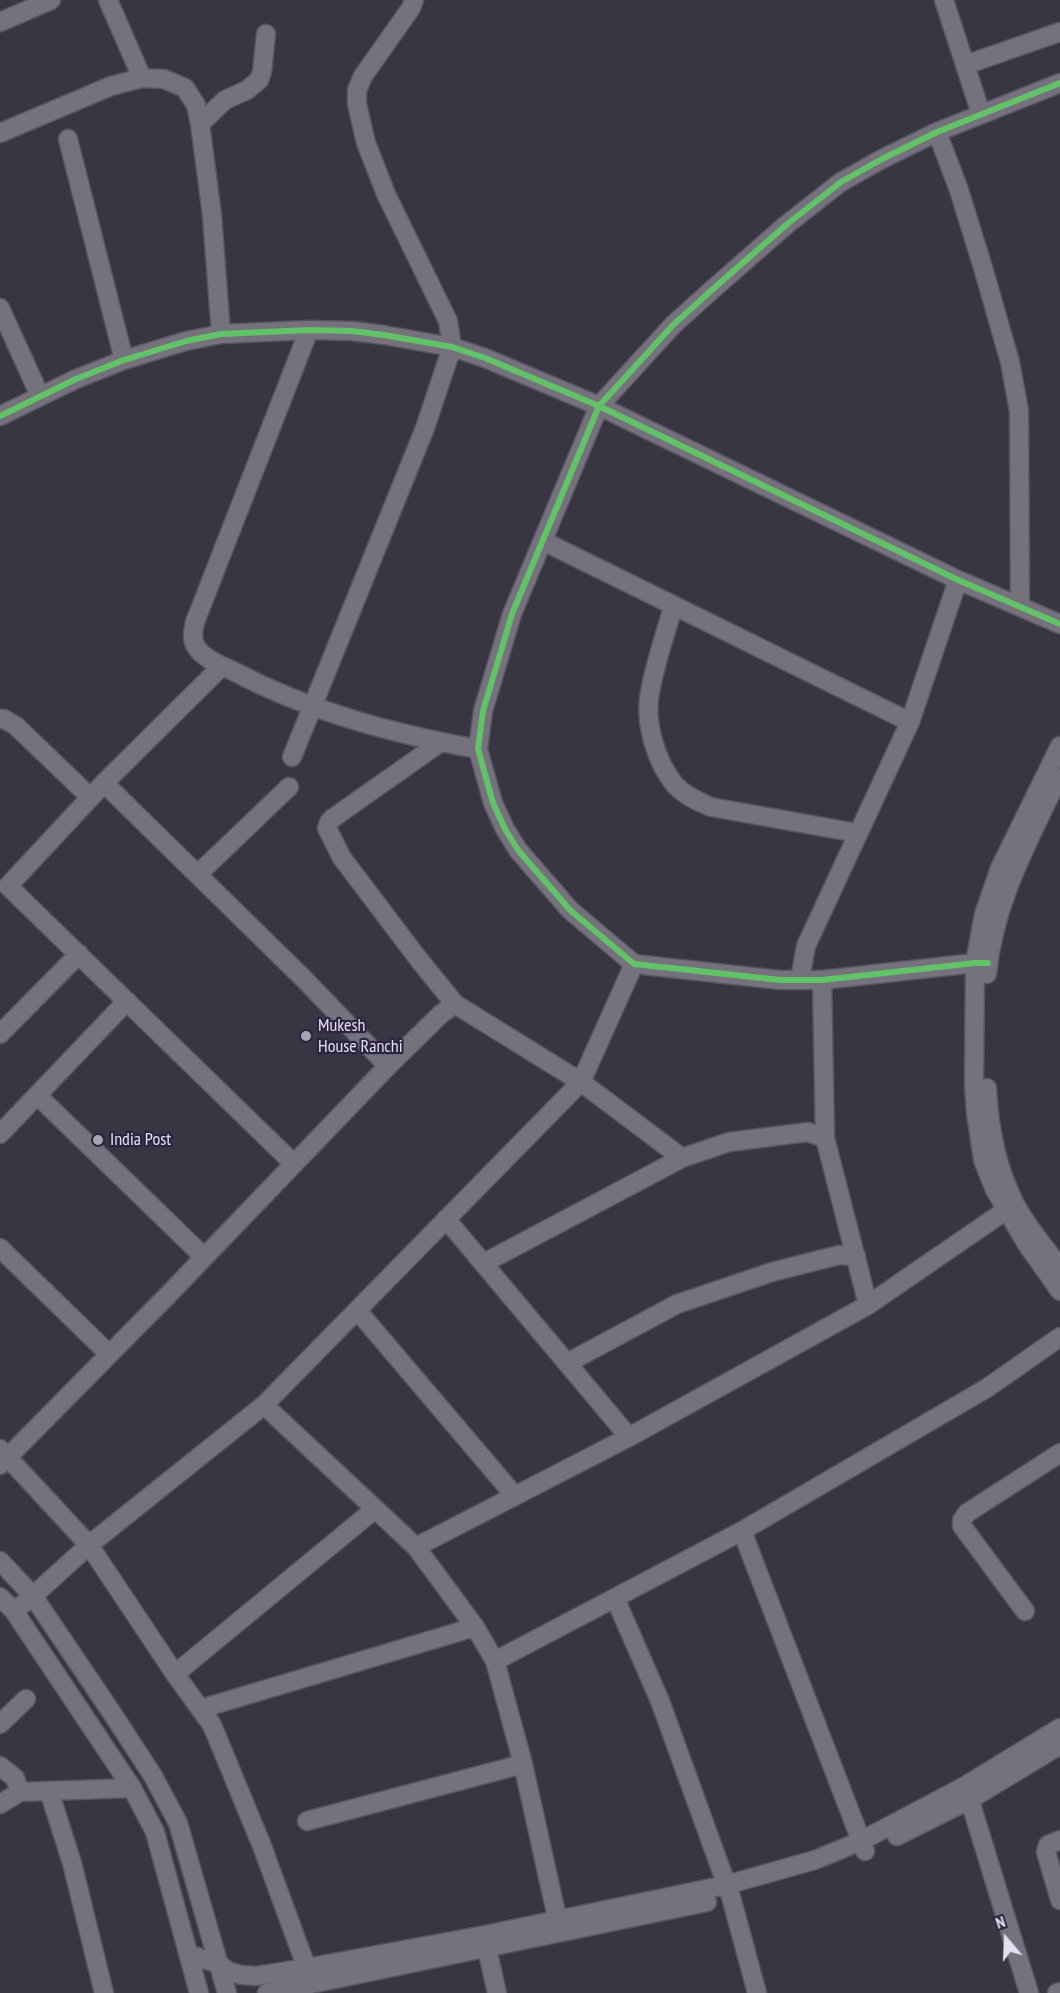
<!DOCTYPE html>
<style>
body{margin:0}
#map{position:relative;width:1060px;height:1993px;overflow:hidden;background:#393543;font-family:"PT Sans Narrow",sans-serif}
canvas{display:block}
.north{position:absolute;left:976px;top:1909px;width:60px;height:60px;-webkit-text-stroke:4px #2d253f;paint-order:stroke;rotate:341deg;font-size:16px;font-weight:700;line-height:24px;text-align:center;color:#e4e0f1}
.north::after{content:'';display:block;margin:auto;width:21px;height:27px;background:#e4e0f1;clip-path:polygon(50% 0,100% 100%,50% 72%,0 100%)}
</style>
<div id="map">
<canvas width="1060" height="1993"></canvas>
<div class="north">N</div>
</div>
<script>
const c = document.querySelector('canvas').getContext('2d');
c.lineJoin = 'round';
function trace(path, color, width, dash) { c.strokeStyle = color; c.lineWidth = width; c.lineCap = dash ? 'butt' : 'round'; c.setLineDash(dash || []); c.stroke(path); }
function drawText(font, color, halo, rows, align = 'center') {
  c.font = font + ' "PT Sans Narrow",sans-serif'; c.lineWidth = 4.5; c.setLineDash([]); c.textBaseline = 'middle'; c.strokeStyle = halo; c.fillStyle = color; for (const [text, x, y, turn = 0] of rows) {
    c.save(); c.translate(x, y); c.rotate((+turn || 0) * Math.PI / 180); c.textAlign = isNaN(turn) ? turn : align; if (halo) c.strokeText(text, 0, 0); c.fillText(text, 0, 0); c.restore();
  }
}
const minor = new Path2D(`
 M 108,0 L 142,78
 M 944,0 L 981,114
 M 0,22 L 51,0
 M 965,65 L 1060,32
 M 200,124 L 225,100 L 247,90 L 259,80 L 262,72 L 266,34
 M 937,132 L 959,190 L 984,271 L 1010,362 L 1019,411 L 1020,606
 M 0,133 L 111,86 L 142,78 L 164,79 L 185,88 L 196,105 L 200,124 L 212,215 L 221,334
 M 68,139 L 124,360
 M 0,308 L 40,396
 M 309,330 L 195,622 C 193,631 191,640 197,648 C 205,660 223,666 235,672 C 311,712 394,734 478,749
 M 0,416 L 76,379 L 124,360 L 186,341 L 221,334 L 309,330 L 352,331 L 384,335 L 452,347 L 485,358 L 599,406 L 958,580 L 1060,624
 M 543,541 L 910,722
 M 673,607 C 665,635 655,664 650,692 C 644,722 656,762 675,785 C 685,796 698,801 711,807 L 857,833
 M 222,666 L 104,783 L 8,886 L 294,1164
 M 0,719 L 4,719 L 16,726 L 90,797
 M 441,742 L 333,818 L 329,822 L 327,828 L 342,858 L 420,961 L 455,1004
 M 1060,746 L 1000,868 L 984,914 L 975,963 L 974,1086 L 976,1113 L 983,1160 L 994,1188 L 1026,1243 L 1060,1291
 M 292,757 L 425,428 L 452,347 L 448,321 L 386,194 L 366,143 L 357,104 L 357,90 L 363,76 L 411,8 L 414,0
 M 104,783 L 303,978 L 388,1066
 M 198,874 L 289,787
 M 988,963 L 975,963 L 822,980 L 780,980 L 634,964 L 570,910 L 518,850 L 505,829 L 493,803 L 478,749 L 483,711 L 512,614 L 599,406 L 673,325 L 713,289 L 786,225 L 841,182 L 882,159 L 937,132 L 1060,83
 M 987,974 C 994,901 1028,843 1058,778
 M 800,979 L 806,946 L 910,722 L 958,580
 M 822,980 L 825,1138
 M 0,1034 L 79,954
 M 987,1088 C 989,1129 996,1167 1015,1204 C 1027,1227 1045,1247 1060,1268
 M 37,1095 L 204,1257
 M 0,1134 L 127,1001
 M 446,1219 L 629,1437
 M 0,1248 L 109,1354
 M 484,1263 L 682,1158 L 729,1142 L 808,1132 L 825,1138 L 868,1305
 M 357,1310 L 515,1496
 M 569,1362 L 677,1304 L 772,1272 L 839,1255 L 856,1256
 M 264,1405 L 416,1547 L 475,1627 L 495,1661 L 523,1764 L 560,1931
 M 0,1449 L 89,1545 L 175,1674 L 212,1725 L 262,1846 L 310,1977
 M 0,1465 L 169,1294 L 388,1066 L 441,1014 L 455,1004 L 581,1082 L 682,1158
 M 742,1531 L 865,1851
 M 416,1547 L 629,1437 L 868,1305 L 1015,1204
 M 0,1561 L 33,1596 L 112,1713 L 153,1776 L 178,1823 L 227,1993
 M 0,1597 L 14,1611 L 132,1788 L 155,1832 L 199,1993
 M 615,1598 L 660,1701 L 731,1897 L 757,1993
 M 14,1611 L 33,1596 L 89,1545 L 264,1405 L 581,1082 L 634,964
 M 1025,1611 L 962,1526 L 962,1520 L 967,1513 L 1060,1453
 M 495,1661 L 742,1531 L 987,1388 L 1060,1337
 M 175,1674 L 375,1509
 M 200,1709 L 475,1627
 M 0,1724 L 26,1699
 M 0,1766 L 15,1778 L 20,1792
 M 966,1788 L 1029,1993
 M 49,1791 L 72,1863 L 104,1993
 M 0,1804 L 20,1792 L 132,1788
 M 307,1821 L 523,1764
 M 897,1836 L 969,1800 L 1060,1745
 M 1060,1840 L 1048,1845 L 1046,1852 L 1060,1900
 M 487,1949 L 497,1993
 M 188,1954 L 219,1964 L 228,1971 L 241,1975 L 256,1976 L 306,1968 L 485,1935 L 726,1885 L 815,1860 L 861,1841 L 965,1786 L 1060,1728
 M 267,1993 L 707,1902
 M 1057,1993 L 1060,1992`);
trace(minor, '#585461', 21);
trace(minor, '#75727e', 18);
trace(new Path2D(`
 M 0,416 L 76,379 L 124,360 L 186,341 L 221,334 L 309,330 L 352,331 L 384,335 L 452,347 L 485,358 L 599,406 L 958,580 L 1060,624
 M 988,963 L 975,963 L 822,980 L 780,980 L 634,964 L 570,910 L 518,850 L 505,829 L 493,803 L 478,749 L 483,711 L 512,614 L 599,406 L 673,325 L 713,289 L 786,225 L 841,182 L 882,159 L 937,132 L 1060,83`), '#61c268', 6);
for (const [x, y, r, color] of [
 [306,1036,6,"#a8a4b4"],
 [98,1140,6,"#a8a4b4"]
]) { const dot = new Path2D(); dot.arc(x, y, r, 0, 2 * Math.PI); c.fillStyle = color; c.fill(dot); trace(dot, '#2d253f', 2); }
drawText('18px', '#e4e0f1', '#2d253f', [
 ["Mukesh",318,1026],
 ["House Ranchi",318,1047],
 ["India Post",110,1140]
], 'left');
</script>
